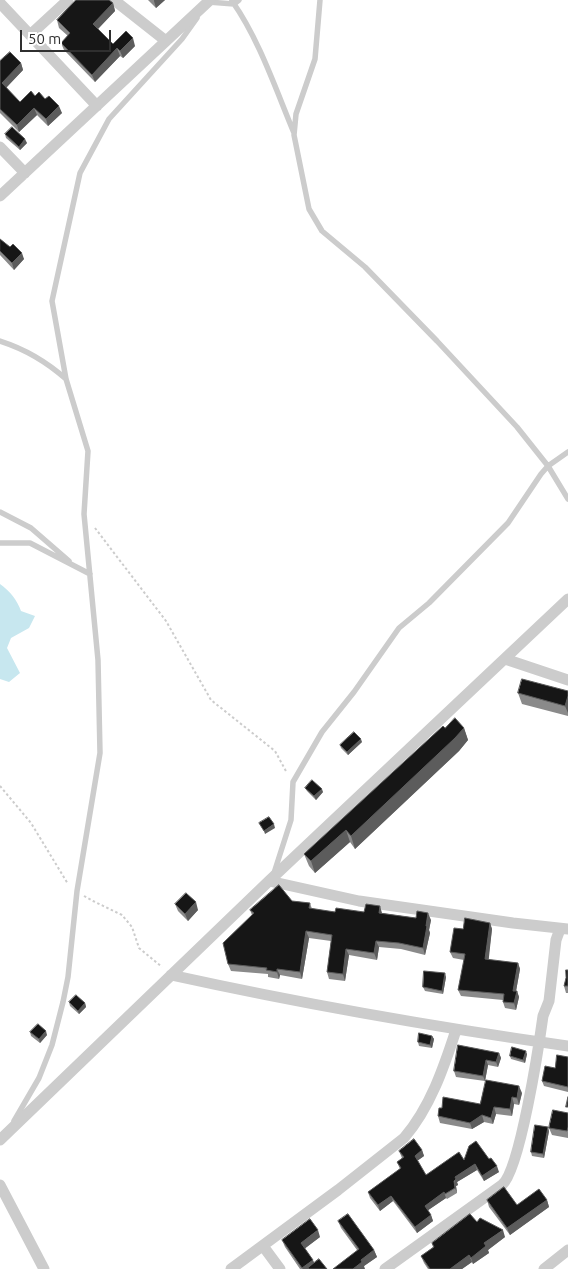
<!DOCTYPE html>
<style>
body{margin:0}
#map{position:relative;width:568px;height:1269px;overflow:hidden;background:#fff;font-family:Ubuntu,sans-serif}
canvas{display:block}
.scale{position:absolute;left:20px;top:30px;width:91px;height:22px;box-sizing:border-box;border:2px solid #2f2f2f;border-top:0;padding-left:6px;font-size:15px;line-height:18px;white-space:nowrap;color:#2f2f2f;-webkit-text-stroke:4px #fff;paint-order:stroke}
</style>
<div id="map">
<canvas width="568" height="1269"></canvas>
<div class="scale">50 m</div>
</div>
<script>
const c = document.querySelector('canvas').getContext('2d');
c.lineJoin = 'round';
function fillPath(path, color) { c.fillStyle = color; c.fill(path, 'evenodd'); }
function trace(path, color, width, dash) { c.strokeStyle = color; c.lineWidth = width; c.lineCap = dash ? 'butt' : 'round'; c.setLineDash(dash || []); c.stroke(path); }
fillPath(new Path2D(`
 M 0,584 C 10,591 17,600 21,611 L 35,616 L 29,628 L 11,638 L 7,648 L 20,673 L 9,682 L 0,679 Z`), '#c7e7ef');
trace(new Path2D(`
 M 95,528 L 166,621 L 211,700 L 275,751 L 287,773
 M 0,786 L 31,823 L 68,884
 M 84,896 L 93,901 L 122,915 L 132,927 L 139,948 L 162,967`), '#ccc', 2, [2.5, 2.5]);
trace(new Path2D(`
 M 320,0 L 315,59 L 296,114 L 294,135 L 309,209 L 322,231 L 365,267 L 437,341 L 517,427 L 548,466 L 568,499
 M 232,1 C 259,39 276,90 294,133
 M 208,2 L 234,4 L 239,0
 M 0,341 C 25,349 47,362 66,379
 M 0,512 L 31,528 L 69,561
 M 0,543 L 30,543 L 90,574
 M 274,873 L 291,820 L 293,782 L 322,732 L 354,692 L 399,628 L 429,603 L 508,523 L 541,474 L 548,466 L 568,452
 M 14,1121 L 39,1078 L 52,1045 L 63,1002 L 68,977 L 77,891 L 100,753 L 98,660 L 84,514 L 88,451 L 66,379 L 52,301 L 80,173 L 109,119 L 182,39 L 197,18`), '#ccc', 5.5);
trace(new Path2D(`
 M 114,0 L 166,41
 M 0,3 L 97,106
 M 30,35 L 68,0
 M 0,147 L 25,173
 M 0,196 L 210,0
 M 505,659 L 568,680
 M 269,881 L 359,901 L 513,923 L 568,929
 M 171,975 C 303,1004 435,1027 568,1046
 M 0,1140 L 269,881 L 568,599
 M 0,1185 L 44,1269
 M 263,1246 L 280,1269
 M 231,1269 L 338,1190 L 404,1138 C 430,1108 444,1067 456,1030
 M 385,1269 L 502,1185 C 520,1170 539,1045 543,1016 L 549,1001 L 556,940 L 560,929
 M 544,1269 L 568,1250`), '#ccc', 11);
fillPath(new Path2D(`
 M 148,0 L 165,0 L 156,8 Z
 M 113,3 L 115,11 L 98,29 L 113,44 L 135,46 L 123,58 L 120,56 L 95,82 L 64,50 L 61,43 L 68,36 L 59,28 L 57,20 Z
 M 0,61 L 21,63 L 23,70 L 6,88 L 20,102 L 35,96 L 45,99 L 62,113 L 48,126 L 37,115 L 19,132 L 0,113 Z
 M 5,134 L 27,143 L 20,150 L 6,138 Z
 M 0,239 L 24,259 L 14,270 L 0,255 Z
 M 568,691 L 568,716 L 522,704 L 518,693 Z
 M 445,728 L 464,728 L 468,740 L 459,751 L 355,849 L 350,842 L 315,873 L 309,866 L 304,854 Z
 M 362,742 L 348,755 L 341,748 L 340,745 Z
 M 305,788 L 323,792 L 316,800 L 307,791 Z
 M 292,901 L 310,903 L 312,909 L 335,912 L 382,913 L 416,918 L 431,920 L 429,930 L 430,933 L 425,955 L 401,949 L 379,947 L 377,960 L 349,955 L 345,981 L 329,979 L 327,972 L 331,941 L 309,938 L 302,979 L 280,975 L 279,979 L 268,977 L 268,974 L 231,971 L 228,964 L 252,915 L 250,910 Z
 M 175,904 L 198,910 L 188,921 L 178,911 Z
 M 490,923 L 492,929 L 488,960 L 518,963 L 520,969 L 516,991 L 517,991 L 519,997 L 516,1010 L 505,1008 L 503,1002 L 503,1000 L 461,996 L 458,990 L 464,960 L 453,958 L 450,952 L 463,929 Z
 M 568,970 L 568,993 L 566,993 L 564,986 Z
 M 446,977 L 443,994 L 425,991 L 423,987 Z
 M 69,1002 L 85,1003 L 86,1007 L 79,1014 L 70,1006 Z
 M 30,1032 L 47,1035 L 40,1043 L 31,1036 Z
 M 432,1036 L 434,1039 L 432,1048 L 419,1046 L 418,1042 Z
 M 499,1053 L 501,1058 L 498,1067 L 488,1065 L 485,1081 L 456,1077 L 454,1071 Z
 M 527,1054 L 525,1063 L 511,1059 L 510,1056 Z
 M 568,1057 L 568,1092 L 544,1086 L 542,1081 Z
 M 522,1093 L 519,1105 L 514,1104 L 512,1116 L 496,1114 L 493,1124 L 484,1122 L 472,1129 L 440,1123 L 438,1116 L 442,1108 L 480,1104 Z
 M 568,1113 L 568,1138 L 552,1135 L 549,1128 Z
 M 549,1131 L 544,1158 L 532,1156 L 531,1152 Z
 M 422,1150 L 424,1156 L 417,1161 L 426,1175 L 464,1160 L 499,1172 L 484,1181 L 477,1170 L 457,1182 L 458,1185 L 456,1186 L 457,1193 L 447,1199 L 446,1198 L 428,1210 L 431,1215 L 433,1221 L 417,1233 L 393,1201 L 380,1211 L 370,1198 L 368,1192 L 400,1169 L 397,1162 L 402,1158 L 399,1151 Z
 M 487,1200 L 517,1205 L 547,1200 L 549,1207 L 510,1235 L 489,1207 Z
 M 338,1221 L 374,1250 L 377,1257 L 364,1266 L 357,1250 L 341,1228 Z
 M 477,1222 L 505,1237 L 488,1250 L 489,1253 L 473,1264 L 472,1262 L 462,1269 L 428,1269 L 424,1263 L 421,1256 L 433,1247 L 432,1243 Z
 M 320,1237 L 305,1248 L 314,1263 L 327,1269 L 300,1269 L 285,1247 L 282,1240 Z`), '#8a8a8a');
fillPath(new Path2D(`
 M 154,0 L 165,0 L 156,8 L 154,1 Z
 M 113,3 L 115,11 L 96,31 L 93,24 Z
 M 133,38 L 135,46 L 123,58 L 120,51 Z
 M 117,48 L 120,56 L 95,82 L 92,75 Z
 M 21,63 L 23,70 L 4,90 L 2,83 Z
 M 59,106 L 62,113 L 48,126 L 46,119 Z
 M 34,108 L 37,115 L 19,132 L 17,125 Z
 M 25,139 L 27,143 L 20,150 L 19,147 Z
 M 22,253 L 24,259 L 14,270 L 12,263 Z
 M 568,696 L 568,713 L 565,706 Z
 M 464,728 L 468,740 L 459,751 L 355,849 L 351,836 Z
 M 361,739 L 362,742 L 348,755 L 347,752 Z
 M 322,789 L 323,792 L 316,800 L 314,796 Z
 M 274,824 L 275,828 L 265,834 L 264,831 Z
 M 346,830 L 350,842 L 315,873 L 311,861 Z
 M 196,902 L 198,910 L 188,921 L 185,914 Z
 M 380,906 L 382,913 L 381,920 L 379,913 Z
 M 428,913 L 431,920 L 429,930 L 430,933 L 425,955 L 423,948 Z
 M 490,923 L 492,929 L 488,966 L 485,959 Z
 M 306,931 L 309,938 L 302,979 L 300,972 Z
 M 376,941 L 379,947 L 377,960 L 374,953 Z
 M 346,949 L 349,955 L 345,981 L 343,974 Z
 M 518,963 L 520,969 L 515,997 L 513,991 Z
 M 277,969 L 280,975 L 279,979 L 277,972 Z
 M 445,973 L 446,977 L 443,994 L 442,991 Z
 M 517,991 L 519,997 L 516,1010 L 514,1003 Z
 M 85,1003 L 86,1007 L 79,1014 L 78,1011 Z
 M 46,1031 L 47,1035 L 40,1043 L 39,1039 Z
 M 432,1036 L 434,1039 L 432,1048 L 430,1045 Z
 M 526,1051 L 527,1054 L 525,1063 L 523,1060 Z
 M 499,1053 L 501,1058 L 498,1067 L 496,1062 Z
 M 486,1060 L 488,1065 L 485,1081 L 483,1076 Z
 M 519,1086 L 522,1093 L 519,1105 L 517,1098 Z
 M 512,1097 L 514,1104 L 512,1116 L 510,1109 Z
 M 494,1107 L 496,1114 L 493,1124 L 491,1118 Z
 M 482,1115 L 484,1122 L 472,1129 L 470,1123 Z
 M 548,1127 L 549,1131 L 544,1158 L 543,1154 Z
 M 422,1150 L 424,1156 L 417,1161 L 415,1156 Z
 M 475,1164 L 477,1170 L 457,1182 L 458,1185 L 456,1186 L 457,1193 L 455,1188 L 455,1177 Z
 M 497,1166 L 499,1172 L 484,1181 L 482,1176 Z
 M 444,1192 L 446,1198 L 427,1211 L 425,1206 Z
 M 391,1196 L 393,1201 L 380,1211 L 378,1205 Z
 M 547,1200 L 549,1207 L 510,1235 L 507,1228 Z
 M 431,1215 L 433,1221 L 417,1233 L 415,1227 Z
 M 318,1230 L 320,1237 L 303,1250 L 301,1243 Z
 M 503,1230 L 505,1237 L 488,1250 L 489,1253 L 473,1264 L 471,1258 L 484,1243 Z
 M 374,1250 L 377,1257 L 364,1266 L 365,1269 L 353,1269 L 361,1260 Z
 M 469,1255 L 472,1262 L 462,1269 L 450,1269 Z
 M 313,1260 L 316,1267 L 308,1268 L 308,1269 L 303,1269 L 302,1268 Z`), '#5c5c5c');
const building = new Path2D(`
 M 76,0 L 109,0 L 113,3 L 93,24 L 113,44 L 126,31 L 133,38 L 120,51 L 117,48 L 92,75 L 61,43 L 70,33 L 57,20 Z
 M 10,52 L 21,63 L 2,83 L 20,102 L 31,91 L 35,96 L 39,92 L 45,99 L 49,96 L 59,106 L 46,119 L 34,108 L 17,125 L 0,109 L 0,61 Z
 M 12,127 L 25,139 L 19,147 L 5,134 Z
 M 0,239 L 10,247 L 13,244 L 22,253 L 12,263 L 0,251 Z
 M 522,679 L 568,691 L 568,696 L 565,706 L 518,693 Z
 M 455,718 L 464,728 L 455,738 L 351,836 L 346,830 L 311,861 L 304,854 L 443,726 L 445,728 Z
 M 354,732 L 361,739 L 347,752 L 340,745 Z
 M 312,780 L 322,789 L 314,796 L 305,788 Z
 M 269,817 L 274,824 L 264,831 L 259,823 Z
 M 279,885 L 292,901 L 310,903 L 309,908 L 335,912 L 336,908 L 364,912 L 366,904 L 380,906 L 379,913 L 416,918 L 417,911 L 428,913 L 426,926 L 427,926 L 423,948 L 399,943 L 376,941 L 374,953 L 346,949 L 343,974 L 327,972 L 332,935 L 306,931 L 300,972 L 277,969 L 277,972 L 266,970 L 267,968 L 228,964 L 223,943 L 254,913 L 250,910 Z
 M 186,893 L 196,902 L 185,914 L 175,904 Z
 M 465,918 L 490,923 L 485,959 L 518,963 L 513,991 L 517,991 L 514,1003 L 503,1002 L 504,994 L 458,990 L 465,954 L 450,952 L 454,928 L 463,929 Z
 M 566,970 L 568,970 L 568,986 L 564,986 L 566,978 Z
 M 424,971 L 445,973 L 442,991 L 423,987 Z
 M 76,995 L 85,1003 L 78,1011 L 69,1002 Z
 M 38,1024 L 46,1031 L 39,1039 L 30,1032 Z
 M 419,1033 L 432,1036 L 430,1045 L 418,1042 Z
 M 458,1045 L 499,1053 L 496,1062 L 486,1060 L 483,1076 L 454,1071 Z
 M 512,1047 L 526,1051 L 523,1060 L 510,1056 Z
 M 557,1055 L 568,1057 L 568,1087 L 542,1081 L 545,1066 L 555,1068 Z
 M 486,1080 L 519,1086 L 517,1098 L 512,1097 L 510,1109 L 494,1107 L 491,1118 L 482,1115 L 470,1123 L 438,1116 L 439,1108 L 442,1108 L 443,1097 L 480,1104 Z
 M 568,1097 L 568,1107 L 566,1107 Z
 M 553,1110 L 568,1113 L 568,1127 L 567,1131 L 549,1128 Z
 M 535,1125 L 548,1127 L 543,1154 L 531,1152 Z
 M 414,1139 L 422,1150 L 415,1156 L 426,1175 L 459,1152 L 464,1160 L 469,1146 L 476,1141 L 489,1159 L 491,1158 L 497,1166 L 482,1176 L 475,1164 L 455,1177 L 456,1179 L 454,1181 L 455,1188 L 445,1194 L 444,1192 L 425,1206 L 431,1215 L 415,1227 L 391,1196 L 378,1205 L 368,1192 L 401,1168 L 397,1162 L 404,1157 L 399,1151 Z
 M 504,1187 L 517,1205 L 539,1189 L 547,1200 L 507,1228 L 487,1200 Z
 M 348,1214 L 374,1250 L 361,1260 L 362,1262 L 353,1269 L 333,1269 L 359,1249 L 338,1221 Z
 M 470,1214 L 477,1222 L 480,1218 L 503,1230 L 484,1243 L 486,1246 L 471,1258 L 469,1255 L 450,1269 L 430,1269 L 421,1256 L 434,1247 L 432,1243 Z
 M 310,1219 L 318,1230 L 301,1243 L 313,1260 L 302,1268 L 282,1240 Z
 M 319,1259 L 327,1269 L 309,1269 L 308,1268 Z`);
fillPath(building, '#161616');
trace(building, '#5c5c5c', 1);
</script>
